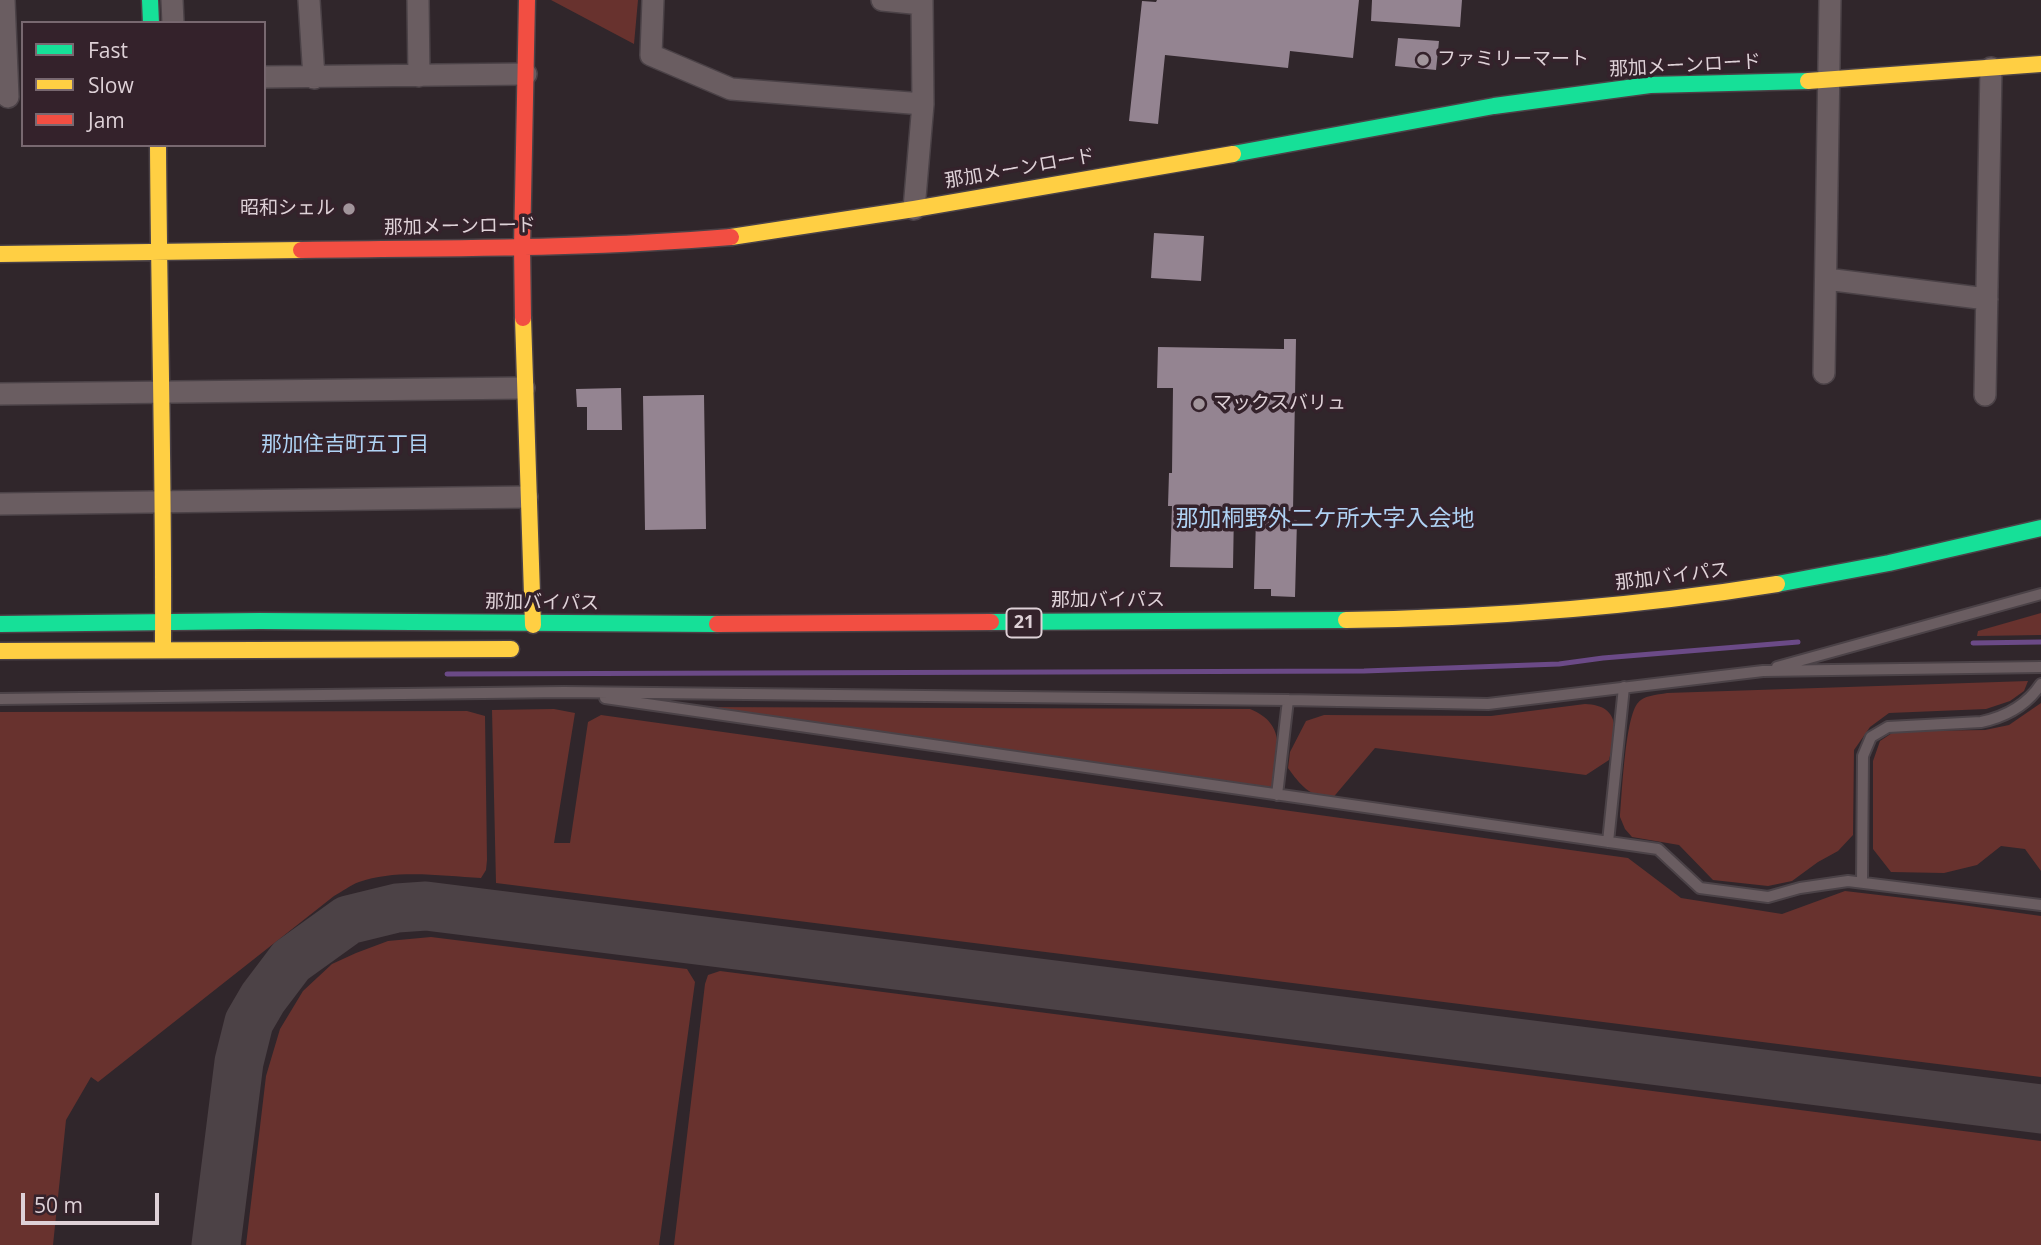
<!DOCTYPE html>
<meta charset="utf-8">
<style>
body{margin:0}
#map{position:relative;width:2041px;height:1245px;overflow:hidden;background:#30262b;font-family:"Open Sans",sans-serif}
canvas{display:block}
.legend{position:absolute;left:21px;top:21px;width:245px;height:126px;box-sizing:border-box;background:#34222b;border:2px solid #786870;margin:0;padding:9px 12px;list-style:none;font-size:21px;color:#ded1d7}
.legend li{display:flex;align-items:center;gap:14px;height:35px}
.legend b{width:35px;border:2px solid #786870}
.scale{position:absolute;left:21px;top:1193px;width:138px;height:32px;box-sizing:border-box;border:4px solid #ded1d7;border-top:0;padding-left:9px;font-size:21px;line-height:24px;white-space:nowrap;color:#ded1d7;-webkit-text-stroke:5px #34222b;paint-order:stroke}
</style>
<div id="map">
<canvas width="2041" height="1245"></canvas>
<ul class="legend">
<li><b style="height:9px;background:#16e098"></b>Fast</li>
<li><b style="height:9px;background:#ffcf43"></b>Slow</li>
<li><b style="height:9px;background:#f24e42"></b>Jam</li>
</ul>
<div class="scale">50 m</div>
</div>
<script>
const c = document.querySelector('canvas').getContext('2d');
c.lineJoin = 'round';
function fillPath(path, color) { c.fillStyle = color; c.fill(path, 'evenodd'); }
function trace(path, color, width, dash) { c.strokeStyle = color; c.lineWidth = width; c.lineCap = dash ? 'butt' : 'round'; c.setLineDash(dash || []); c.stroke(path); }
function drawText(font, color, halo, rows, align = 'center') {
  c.font = font + ' "Open Sans","Noto Sans JP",sans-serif'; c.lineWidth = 7; c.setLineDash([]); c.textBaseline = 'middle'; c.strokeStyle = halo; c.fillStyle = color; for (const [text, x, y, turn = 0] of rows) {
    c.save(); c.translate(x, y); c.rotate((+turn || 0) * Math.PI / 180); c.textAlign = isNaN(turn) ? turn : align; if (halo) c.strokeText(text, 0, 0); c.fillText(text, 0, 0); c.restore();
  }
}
fillPath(new Path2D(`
 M 551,0 L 638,0 L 634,44 Z
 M 2041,613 L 2041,635 L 1977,636 L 1978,631 Z
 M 2028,681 L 2024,691 L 2010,701 L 1986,709 L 1889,713 L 1870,727 L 1854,750 L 1853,835 L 1838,851 L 1818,862 L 1792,881 L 1768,886 L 1713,880 L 1679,845 L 1632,837 L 1625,829 L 1620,817 C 1622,794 1625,721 1637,704 C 1643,695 1657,695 1667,693 Z
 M 2041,703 L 2041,871 L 2025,849 L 2001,846 L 1977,865 L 1944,873 L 1891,872 L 1873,849 L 1873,761 L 1880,741 L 1892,733 L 1915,731 L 1985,730 L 2009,725 Z
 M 1585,704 C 1622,705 1617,734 1609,760 L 1586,775 L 1375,748 L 1331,800 C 1310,796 1300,785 1288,768 L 1290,752 L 1306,721 L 1324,715 L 1491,716 Z
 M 694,707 L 1250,709 C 1288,724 1278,756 1272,787 L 695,712 Z
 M 554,709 L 575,713 L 554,843 L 570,843 L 588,722 L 601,715 L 1628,858 L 1681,898 L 1782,914 L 1845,891 L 1955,904 L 2041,916 L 2041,1077 L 496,883 L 492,710 Z
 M 467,711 L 485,716 L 487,860 L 486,870 L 481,878 C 442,876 396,869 359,882 C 350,885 342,892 334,896 L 98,1082 L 91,1077 L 66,1120 L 53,1245 L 0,1245 L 0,712 Z
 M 431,937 L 687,969 L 695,982 L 659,1245 L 246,1245 L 266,1076 L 280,1029 L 303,991 L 332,964 L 356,953 L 388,941 Z
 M 720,971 L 2041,1141 L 2041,1245 L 674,1245 L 705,984 L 708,975 Z`), '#68322e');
trace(new Path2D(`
 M 1973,643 L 2041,642
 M 447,674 L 1364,671 L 1559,664 L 1603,658 L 1798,642`), '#6b4a87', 5);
trace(new Path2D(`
 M 216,1245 L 239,1062 L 249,1022 L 263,998 L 291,961 L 348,920 L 397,908 L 426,906 L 2041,1109`), '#4c4246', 49);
fillPath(new Path2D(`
 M 1157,0 L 1359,0 L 1353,58 L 1290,51 L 1288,68 L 1165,55 L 1158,124 L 1129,121 L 1142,1 L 1156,2 Z
 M 1372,0 L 1462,0 L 1460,27 L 1371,21 Z
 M 1398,38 L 1439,41 L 1436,70 L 1395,66 Z
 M 1154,233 L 1204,236 L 1201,281 L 1151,278 Z
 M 1284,339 L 1296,339 L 1293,511 L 1234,510 L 1233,568 L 1170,567 L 1172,506 L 1168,506 L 1169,473 L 1172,473 L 1173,388 L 1157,388 L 1158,347 L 1284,349 Z
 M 621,388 L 622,430 L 587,430 L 587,407 L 577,407 L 576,389 Z
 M 704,395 L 706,529 L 645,530 L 643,396 Z
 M 1256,519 L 1297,520 L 1295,597 L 1271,596 L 1271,589 L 1254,589 Z`), '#948491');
const lane = new Path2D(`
 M 1777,667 L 2041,594
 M 605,698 L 1658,849 L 1700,888 L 1768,897 L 1800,888 L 1848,881 L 2041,905
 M 0,699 L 564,692 L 1288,700 L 1488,704 L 1763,671 L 2041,667
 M 1277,795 L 1288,700
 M 1608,842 L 1624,687
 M 1862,882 L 1863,756 L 1871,737 L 1888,727 L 1981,722 C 2005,717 2027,705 2041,684`);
const street = new Path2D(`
 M 4,0 L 8,97
 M 172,0 L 173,23
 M 309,0 L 314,78
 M 418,0 L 419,76
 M 653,0 L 651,55 L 731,89 L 923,104
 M 882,0 L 922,4
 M 264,77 L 526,74
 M 914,209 L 923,104 L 922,0
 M 1826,279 L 1987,299
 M 1824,373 L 1830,0
 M 0,394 L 524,388
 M 1985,395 L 1991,68
 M 0,504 L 527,497`);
const fast = new Path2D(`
 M 150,0 L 151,23
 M 1233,154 L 1494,106 L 1650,85 L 1808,81
 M 1777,584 L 1889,563 L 2041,528
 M 991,622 L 1346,620
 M 0,624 L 260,621 L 717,624`);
const slow = new Path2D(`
 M 1808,81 L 2041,64
 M 158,145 C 159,311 164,476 163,642
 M 731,237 L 914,209 L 1233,154
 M 0,254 L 301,250
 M 523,318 L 533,625
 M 1346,620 C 1490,618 1634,607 1777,584
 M 0,651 L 511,649`);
const jam = new Path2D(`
 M 301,250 C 444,248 588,249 731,237
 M 523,318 L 522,247 L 527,0
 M 717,624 L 991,622`);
trace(lane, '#4b4247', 14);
trace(street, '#4b4247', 24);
trace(fast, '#4b4247', 19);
trace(slow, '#4b4247', 19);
trace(jam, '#4b4247', 19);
trace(lane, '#6a5d61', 10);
trace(street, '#6a5d61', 21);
trace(fast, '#16e098', 16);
trace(slow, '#ffcf43', 16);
trace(jam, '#f24e42', 16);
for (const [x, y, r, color] of [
 [1423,60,7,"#a1959b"],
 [349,209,7,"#a1959b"],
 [1199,404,7,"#a1959b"]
]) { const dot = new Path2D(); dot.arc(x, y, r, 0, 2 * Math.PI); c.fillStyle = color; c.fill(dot); trace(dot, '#34222b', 2.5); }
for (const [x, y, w] of [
 [1024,623,35]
]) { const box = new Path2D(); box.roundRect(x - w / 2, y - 14.5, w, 29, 5); c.fillStyle = '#34222b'; c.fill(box); trace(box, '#ded1d7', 2); }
drawText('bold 18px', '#ded1d7', null, [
 ["21",1024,623]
]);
drawText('19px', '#ded1d7', '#34222b', [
 ["ファミリーマート",1437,60],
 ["昭和シェル",335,209,"right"],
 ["マックスバリュ",1213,404]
], 'left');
drawText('19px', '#ded1d7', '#34222b', [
 ["那加メーンロード",1685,66,-3],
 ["那加メーンロード",1020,169,-10],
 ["那加メーンロード",460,227,-1],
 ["那加バイパス",1672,577,-7],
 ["那加バイパス",1108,601],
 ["那加バイパス",542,603,1]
]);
drawText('21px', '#afd2f4', '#34222b', [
 ["那加住吉町五丁目",345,445]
]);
drawText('23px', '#afd2f4', '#34222b', [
 ["那加桐野外二ケ所大字入会地",1325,519]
]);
</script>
